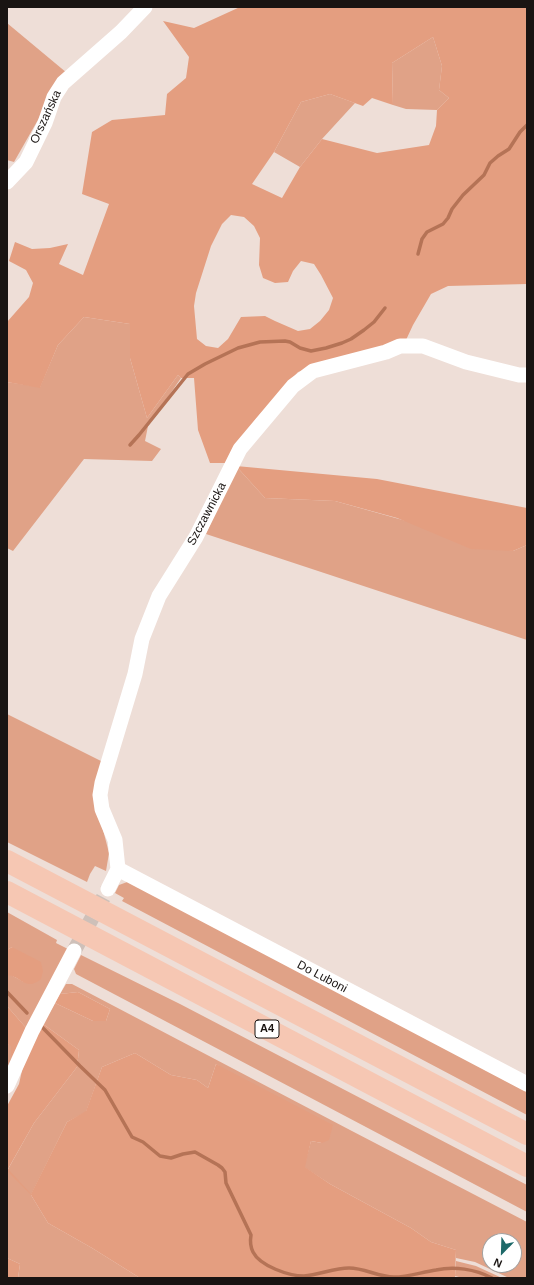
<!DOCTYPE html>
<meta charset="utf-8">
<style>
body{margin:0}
#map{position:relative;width:534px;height:1285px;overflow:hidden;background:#eeded7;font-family:Arial,sans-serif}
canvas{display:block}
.frame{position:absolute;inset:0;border:8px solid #191412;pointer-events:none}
.north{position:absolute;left:482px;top:1233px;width:40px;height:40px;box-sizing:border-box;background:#fff;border:1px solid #a3a1a0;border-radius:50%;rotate:203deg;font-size:11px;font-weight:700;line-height:16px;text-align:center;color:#191412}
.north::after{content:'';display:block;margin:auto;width:14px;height:18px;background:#1d6969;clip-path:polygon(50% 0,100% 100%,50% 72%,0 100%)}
</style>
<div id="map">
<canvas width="534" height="1285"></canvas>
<div class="frame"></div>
<div class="north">N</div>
</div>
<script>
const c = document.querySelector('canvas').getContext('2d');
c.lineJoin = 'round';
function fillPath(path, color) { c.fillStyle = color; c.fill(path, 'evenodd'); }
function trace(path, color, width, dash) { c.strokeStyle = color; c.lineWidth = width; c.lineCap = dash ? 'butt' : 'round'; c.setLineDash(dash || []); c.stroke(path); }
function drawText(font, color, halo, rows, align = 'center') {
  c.font = font + ' Arial,sans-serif'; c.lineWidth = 3; c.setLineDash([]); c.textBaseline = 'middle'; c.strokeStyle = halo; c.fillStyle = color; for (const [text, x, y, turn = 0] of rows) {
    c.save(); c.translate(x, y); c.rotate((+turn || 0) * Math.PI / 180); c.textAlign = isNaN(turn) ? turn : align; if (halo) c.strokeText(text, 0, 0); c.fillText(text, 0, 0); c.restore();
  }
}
fillPath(new Path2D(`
 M 7,23 L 67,73 L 51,97 L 14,162 L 7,160 Z
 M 433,37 L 442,66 L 439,90 L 449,98 L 437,110 L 406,109 L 393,105 L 392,63 Z
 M 330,94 L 355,103 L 322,139 L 300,167 L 274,152 L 301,102 Z
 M 84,317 L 130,324 L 130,358 L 147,418 L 178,375 L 181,378 L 148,426 L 145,441 L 161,449 L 152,461 L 84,459 L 13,551 L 7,548 L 7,382 L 40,387 L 58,345 Z
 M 236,466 L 265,498 L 335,501 L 513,551 L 527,545 L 527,640 L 206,534 Z
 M 7,714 L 101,761 L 101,822 L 109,853 L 106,871 L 95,866 L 90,874 L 87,882 L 7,842 Z
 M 130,881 L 527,1092 L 527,1115 L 122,901 L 124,898 L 115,893 L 119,885 Z
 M 7,912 L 57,940 L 56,943 L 68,949 L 7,1082 L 7,1044 L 11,1045 L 11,1058 L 27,1029 L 7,1006 L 7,975 L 11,975 L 24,982 L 12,947 L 7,950 Z
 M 81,955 L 180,1004 L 527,1185 L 527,1212 L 76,974 L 74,969 Z
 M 66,984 L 72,984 L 350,1130 L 527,1222 L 527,1278 L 509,1278 L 475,1262 L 456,1258 L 456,1250 L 431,1242 L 411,1228 L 330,1184 L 304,1167 L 311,1141 L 322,1143 L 216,1064 L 208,1088 L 197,1080 L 171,1075 L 135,1053 L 102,1067 L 86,1112 L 67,1122 L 31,1195 L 48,1223 L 92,1248 L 140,1278 L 18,1278 L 20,1264 L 7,1258 L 7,1171 L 34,1123 L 77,1067 L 79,1050 L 43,1024 L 55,1003 L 93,1021 L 106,1021 L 110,1009 L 78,992 L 60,994 ZM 490,1241 L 514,1241 L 514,1265 L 490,1265 Z
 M 456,1261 L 476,1266 L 502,1278 L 463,1278 L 455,1276 Z`), '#e0a287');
fillPath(new Path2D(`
 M 240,7 L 527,7 L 527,284 L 448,286 L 431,294 L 413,325 L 406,340 L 298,372 L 255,420 L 226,463 L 210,463 L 198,430 L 194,378 L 181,378 L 178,375 L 147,418 L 130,358 L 130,324 L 84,317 L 58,345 L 40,388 L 7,382 L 7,322 L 29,297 L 33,283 L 26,270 L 9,261 L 15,242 L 32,249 L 50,248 L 68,244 L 59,264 L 83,275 L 109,204 L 82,194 L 92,132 L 112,120 L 165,115 L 167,94 L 186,78 L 189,57 L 163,21 L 194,28 ZM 433,37 L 442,66 L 439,90 L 449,98 L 437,110 L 436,126 L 429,145 L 377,153 L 322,139 L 300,167 L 282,198 L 252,184 L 274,152 L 301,102 L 330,94 L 363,106 L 372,98 L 393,105 L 392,63 ZM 231,215 L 244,217 L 254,226 L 260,238 L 259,265 L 263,278 L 275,283 L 288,282 L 293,271 L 301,261 L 314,264 L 321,275 L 333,298 L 329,310 L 320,321 L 310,329 L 298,331 L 275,321 L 265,316 L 241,317 L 228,339 L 218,348 L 206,346 L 197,339 L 194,306 L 196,293 L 211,246 L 222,224 Z
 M 236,466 L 377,479 L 527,508 L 527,545 L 513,551 L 471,549 L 397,518 L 335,501 L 265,498 Z
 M 12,947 L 41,962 L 43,971 L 41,979 C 39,981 35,983 32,984 C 23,985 16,975 7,975 L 7,950 Z
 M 78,992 L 110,1009 L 106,1021 L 93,1021 L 55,1003 L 60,994 Z
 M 7,1006 L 27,1029 L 11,1059 L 11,1046 L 7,1044 Z
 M 43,1024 L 79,1050 L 77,1067 L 34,1123 L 8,1169 L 31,1194 L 67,1122 L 86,1111 L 102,1067 L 135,1053 L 171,1075 L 197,1080 L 208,1088 L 216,1064 L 333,1125 L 329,1140 L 322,1143 L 311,1141 L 305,1167 L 330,1184 L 411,1228 L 431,1242 L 456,1250 L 455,1278 L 140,1278 L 92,1248 L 48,1223 L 31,1195 L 7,1171 L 7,1106 L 19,1084 L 23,1066 Z
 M 7,1258 L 20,1264 L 18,1278 L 7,1278 Z`), '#e49e80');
trace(new Path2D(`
 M 418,254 L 422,239 L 427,232 L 443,224 L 448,218 L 452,209 L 463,195 L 484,175 L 490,163 L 498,156 L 509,149 L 520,132 L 527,125
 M 130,445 L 139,435 L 188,374 L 205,364 L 238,348 L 260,342 L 285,341 L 290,342 L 300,348 L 311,351 L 326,348 L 342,343 L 351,339 L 364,330 L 374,322 L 385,308
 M 7,992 L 27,1013
 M 41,1026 L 80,1066 L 105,1090 L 132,1137 L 143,1142 L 160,1156 L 171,1158 L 183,1154 L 195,1152 L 218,1165 L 222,1168 L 225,1172 L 226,1183 L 251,1235 C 250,1241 250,1246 253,1252 C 260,1266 289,1276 304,1276 C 319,1275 334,1268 349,1268 C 365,1268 378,1277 394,1277 C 408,1277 422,1272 436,1270 C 454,1266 475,1269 492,1278`), '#b57356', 3.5);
trace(new Path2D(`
 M 74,951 L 108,889`), '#cec0b9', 15, [15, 8]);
trace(new Path2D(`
 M 7,182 L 26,162 L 45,123 L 54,97 L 63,83 L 121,32 L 145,7
 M 118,869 L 527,1084
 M 108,889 L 118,869 L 115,840 L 102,809 L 100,795 L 102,783 L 135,674 L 142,639 L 159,596 L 196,537 L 240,449 L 293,386 L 313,371 L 386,352 L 400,346 L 423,346 L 466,362 L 519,375 L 527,375
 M 7,1086 L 32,1031 L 74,951`), '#fff', 15);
trace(new Path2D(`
 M 7,861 L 527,1134
 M 7,892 L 527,1166`), '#f6c7b3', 22);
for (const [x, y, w] of [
 [267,1029,24]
]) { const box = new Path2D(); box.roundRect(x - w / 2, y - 9, w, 18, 3); c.fillStyle = '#fff'; c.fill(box); trace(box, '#191412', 1); }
drawText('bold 11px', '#191412', null, [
 ["A4",267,1029]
]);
drawText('12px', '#191412', '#fff', [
 ["Orszańska",46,117,-65],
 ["Szczawnicka",207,514,-62],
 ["Do Luboni",322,977,28]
]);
</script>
